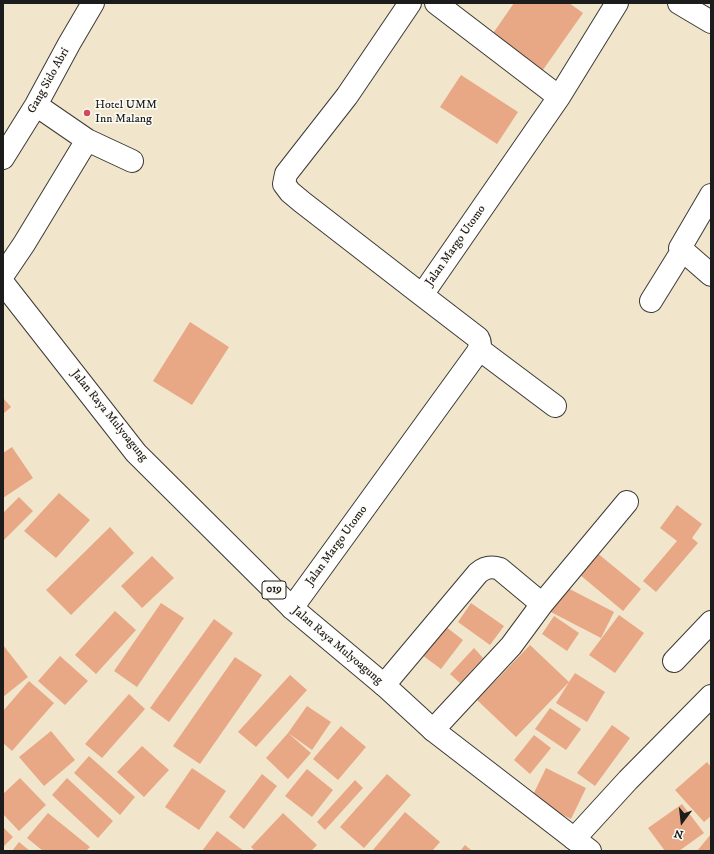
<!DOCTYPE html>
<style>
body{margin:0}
#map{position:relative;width:714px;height:854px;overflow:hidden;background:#f1e6cc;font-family:"IM FELL DW Pica",serif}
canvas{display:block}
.frame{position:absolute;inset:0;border:4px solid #1c1c1c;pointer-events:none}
.north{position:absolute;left:662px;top:802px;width:40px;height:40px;-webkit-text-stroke:3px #fdfcf7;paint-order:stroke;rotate:195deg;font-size:11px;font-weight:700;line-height:16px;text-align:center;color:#1c1c1c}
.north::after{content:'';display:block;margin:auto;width:14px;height:18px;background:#1c1c1c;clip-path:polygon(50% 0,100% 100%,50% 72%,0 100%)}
</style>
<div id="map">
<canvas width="714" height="854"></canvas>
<div class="frame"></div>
<div class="north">N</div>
</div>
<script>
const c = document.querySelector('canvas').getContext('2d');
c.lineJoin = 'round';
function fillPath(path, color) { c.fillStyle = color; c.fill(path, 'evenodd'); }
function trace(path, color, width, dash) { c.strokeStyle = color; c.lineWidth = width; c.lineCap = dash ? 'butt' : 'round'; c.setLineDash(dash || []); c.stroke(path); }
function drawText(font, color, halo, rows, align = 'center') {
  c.font = font + ' "IM FELL DW Pica",serif'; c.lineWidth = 3; c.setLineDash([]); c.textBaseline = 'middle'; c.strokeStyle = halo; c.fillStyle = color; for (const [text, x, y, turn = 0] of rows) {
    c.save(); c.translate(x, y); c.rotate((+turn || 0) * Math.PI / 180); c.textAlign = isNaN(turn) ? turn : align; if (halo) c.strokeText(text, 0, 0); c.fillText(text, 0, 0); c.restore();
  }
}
fillPath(new Path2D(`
 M 514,3 L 569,3 L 583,13 L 538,77 L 487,42 Z
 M 461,75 L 518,112 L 497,144 L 440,107 Z
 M 190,322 L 229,347 L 192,405 L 153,381 Z
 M 3,398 L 11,407 L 3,414 Z
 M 12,447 L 33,478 L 3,498 L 3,453 Z
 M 59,493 L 90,520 L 56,558 L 24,531 Z
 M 19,497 L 33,511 L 3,541 L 3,513 Z
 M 677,505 L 702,524 L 692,538 L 698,543 L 656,592 L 643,581 L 677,541 L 660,528 Z
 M 110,527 L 134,553 L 71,615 L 46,590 Z
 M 596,552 L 641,589 L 623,611 L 579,574 Z
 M 152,556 L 174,578 L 142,608 L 121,586 Z
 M 560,584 L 614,612 L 601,638 L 547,610 Z
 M 161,603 L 184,618 L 137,687 L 114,671 Z
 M 471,603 L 504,626 L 490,645 L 458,622 Z
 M 115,611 L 136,630 L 96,674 L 75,655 Z
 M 619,615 L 644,633 L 615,673 L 589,655 Z
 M 554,616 L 579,633 L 567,651 L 542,634 Z
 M 214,619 L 233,633 L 169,722 L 150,708 Z
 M 441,623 L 463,640 L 441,669 L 418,652 Z
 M 3,645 L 28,677 L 3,697 Z
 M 530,645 L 569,682 L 575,673 L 605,692 L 587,722 L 556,703 L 569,682 L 516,737 L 477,700 Z
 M 474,648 L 483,658 L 460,683 L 450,674 Z
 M 60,656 L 88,681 L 65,705 L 38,681 Z
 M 235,657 L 262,675 L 200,764 L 173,746 Z
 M 290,675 L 307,690 L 256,747 L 238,732 Z
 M 29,681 L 54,703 L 12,751 L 3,743 L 3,711 Z
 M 129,694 L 145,709 L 102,758 L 85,744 Z
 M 307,706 L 331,722 L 312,750 L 288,733 Z
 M 550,708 L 581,729 L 566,750 L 535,729 Z
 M 612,725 L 630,738 L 595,786 L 577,773 Z
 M 341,726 L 366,747 L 338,780 L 313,759 Z
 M 51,731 L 75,760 L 44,786 L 19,757 Z
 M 288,733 L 311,753 L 288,779 L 266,758 Z
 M 534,735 L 551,748 L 530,774 L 514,760 Z
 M 142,746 L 169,770 L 144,797 L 117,772 Z
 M 89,756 L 135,797 L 120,815 L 74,773 Z
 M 707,762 L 711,767 L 711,816 L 704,822 L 675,790 Z
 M 192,768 L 226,791 L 199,830 L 165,807 Z
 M 546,768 L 586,788 L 571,819 L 531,799 Z
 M 307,769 L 333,790 L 312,817 L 285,796 Z
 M 262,774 L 277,786 L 244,829 L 229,817 Z
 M 387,774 L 411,795 L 364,848 L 340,827 Z
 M 20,778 L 46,805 L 19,831 L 3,814 L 3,794 Z
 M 67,778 L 113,821 L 98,838 L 52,795 Z
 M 355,780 L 363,788 L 325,830 L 317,822 Z
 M 682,804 L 704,833 L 679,851 L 665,851 L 648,828 Z
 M 405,812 L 440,842 L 432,851 L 372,851 Z
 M 48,813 L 90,847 L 86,851 L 43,851 L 27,838 Z
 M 283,813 L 317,845 L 311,851 L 255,851 L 251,847 Z
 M 3,827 L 13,837 L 3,847 Z
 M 217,831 L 244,851 L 202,851 Z
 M 711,834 L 711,851 L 697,851 Z
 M 19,842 L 30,851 L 12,851 Z
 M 465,845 L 472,851 L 460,851 Z`), '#e8a785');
const minor = new Path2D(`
 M 410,3 L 347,96 L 286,174 L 284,184 L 290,192 L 302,202 L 422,295
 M 436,3 L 559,97
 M 679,3 L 711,22
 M 36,105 L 87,140 L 132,161
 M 3,158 L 36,105 L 69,44 L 93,3
 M 711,195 L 680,248 L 711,275
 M 3,275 L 24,244 L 87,140
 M 651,301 L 682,251
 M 479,349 L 555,406
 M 292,608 L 477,353 C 480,348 481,343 478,338 L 422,295 L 559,97 L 617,3
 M 674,661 L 711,622
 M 384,685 L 478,573 C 485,567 491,566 500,569 L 542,604
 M 433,730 L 511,646 L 542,604 L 627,502
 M 574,839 L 628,780 L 711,696`);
const primary = new Path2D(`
 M 3,283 L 136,453 L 292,608 L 384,685 L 433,730 L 590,851`);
trace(minor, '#3c3a36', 24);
trace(primary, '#3c3a36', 24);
trace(minor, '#fff', 22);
trace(primary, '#fff', 22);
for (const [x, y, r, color] of [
 [87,113,4,"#d1495b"]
]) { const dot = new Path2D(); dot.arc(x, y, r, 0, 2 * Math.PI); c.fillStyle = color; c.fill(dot); trace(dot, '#fdfcf7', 1.5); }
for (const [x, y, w] of [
 [274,590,24]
]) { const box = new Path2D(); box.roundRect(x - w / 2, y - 9, w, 18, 3); c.fillStyle = '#fdfcf7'; c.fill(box); trace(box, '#1c1c1c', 1); }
drawText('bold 11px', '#1c1c1c', null, [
 ["019",274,590]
]);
drawText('12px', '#1c1c1c', '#fdfcf7', [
 ["Gang Sido Abri",49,81,-61],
 ["Jalan Margo Utomo",456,246,-55],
 ["Jalan Raya Mulyoagung",109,416,51],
 ["Jalan Margo Utomo",337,546,-54],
 ["Jalan Raya Mulyoagung",337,646,40]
]);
drawText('12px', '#1c1c1c', '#fdfcf7', [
 ["Hotel UMM",95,106],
 ["Inn Malang",95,120]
], 'left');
</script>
